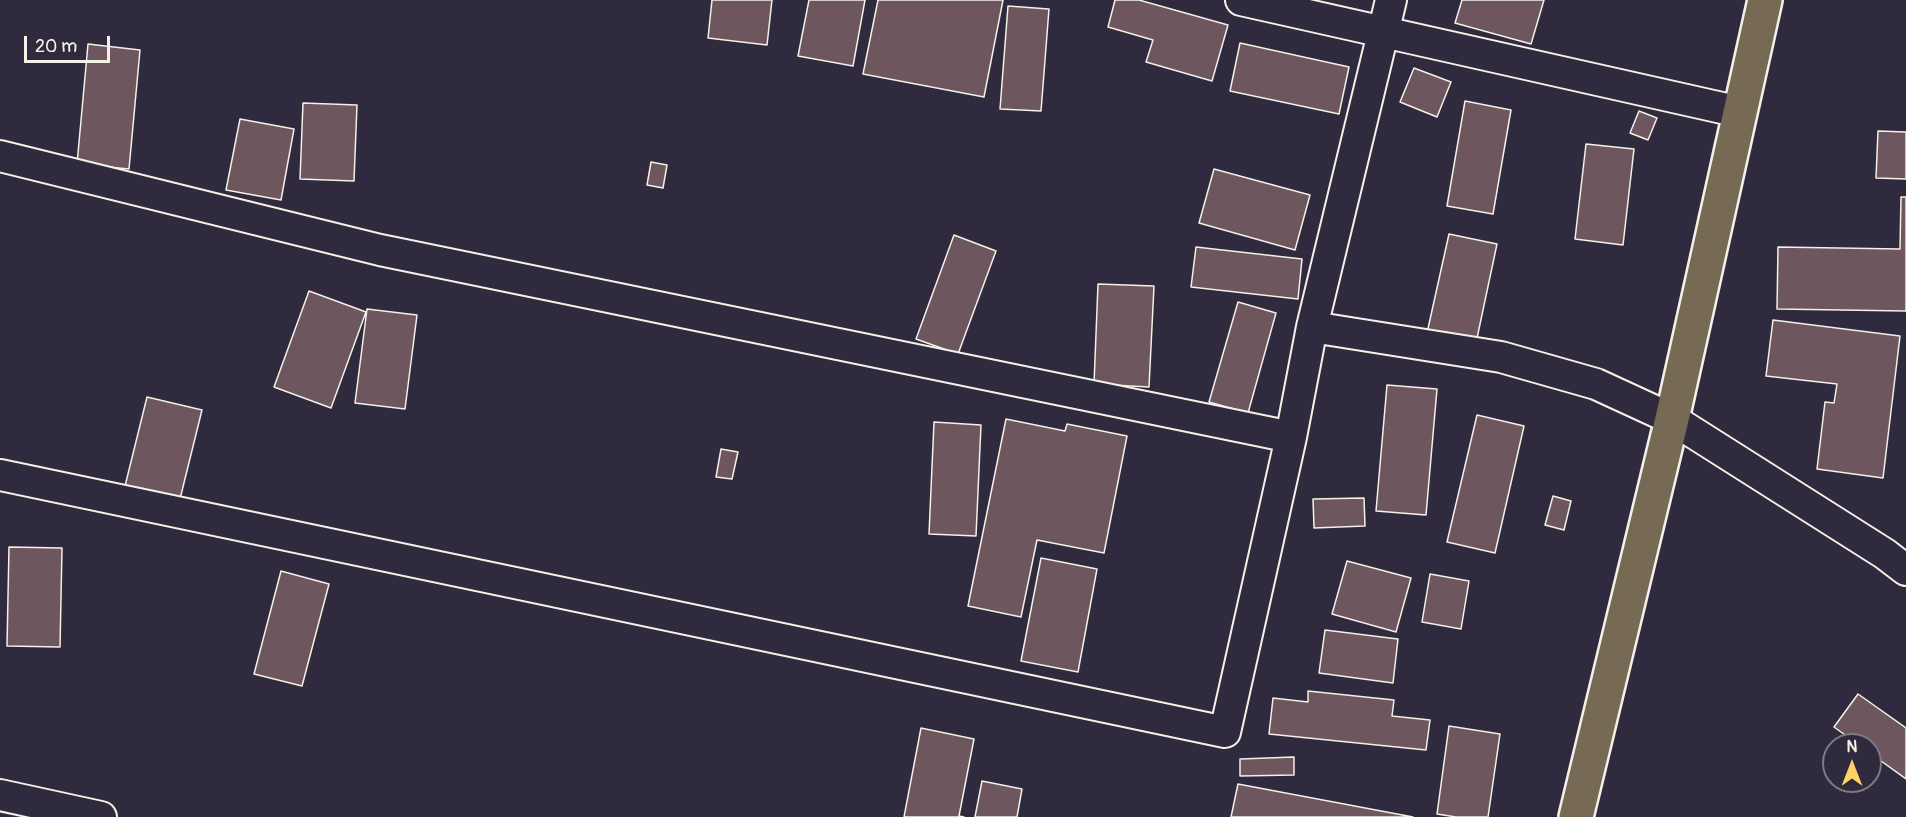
<!DOCTYPE html>
<style>
body{margin:0}
#map{position:relative;width:1906px;height:817px;overflow:hidden;background:#2f2a3d;font-family:Pangolin,sans-serif}
canvas{display:block}
.north{position:absolute;left:1822px;top:733px;width:60px;height:60px;box-sizing:border-box;background:#2f2a3d;border:2px solid #7e7a81;border-radius:50%;rotate:0deg;font-size:16px;font-weight:700;line-height:24px;text-align:center;color:#f4f1e8}
.north::after{content:'';display:block;margin:auto;width:21px;height:27px;background:#ffd166;clip-path:polygon(50% 0,100% 100%,50% 72%,0 100%)}
.scale{position:absolute;left:24px;top:36px;width:86px;height:27px;box-sizing:border-box;border:3px solid #f4f1e8;border-top:0;padding-left:8px;font-size:18px;line-height:21px;white-space:nowrap;color:#f4f1e8;-webkit-text-stroke:4px #2f2a3d;paint-order:stroke}
</style>
<div id="map">
<canvas width="1906" height="817"></canvas>
<div class="north">N</div>
<div class="scale">20 m</div>
</div>
<script>
const c = document.querySelector('canvas').getContext('2d');
c.lineJoin = 'round';
function fillPath(path, color) { c.fillStyle = color; c.fill(path, 'evenodd'); }
function trace(path, color, width, dash) { c.strokeStyle = color; c.lineWidth = width; c.lineCap = dash ? 'butt' : 'round'; c.setLineDash(dash || []); c.stroke(path); }
const building = new Path2D(`
 M 712,0 L 772,0 L 767,45 L 708,38 Z
 M 809,0 L 865,0 L 853,66 L 798,56 Z
 M 878,0 L 1003,0 L 984,97 L 863,74 Z
 M 1115,0 L 1139,0 L 1228,25 L 1212,81 L 1146,62 L 1153,40 L 1108,27 Z
 M 1462,0 L 1544,0 L 1531,44 L 1455,23 Z
 M 1008,6 L 1049,9 L 1041,111 L 1000,109 Z
 M 1240,43 L 1349,67 L 1339,114 L 1230,91 Z
 M 88,44 L 140,50 L 129,169 L 77,164 Z
 M 1414,68 L 1451,82 L 1437,117 L 1400,102 Z
 M 1465,101 L 1511,110 L 1493,214 L 1447,206 Z
 M 303,103 L 357,105 L 354,181 L 300,179 Z
 M 1639,111 L 1657,118 L 1648,140 L 1630,133 Z
 M 240,119 L 294,129 L 281,200 L 226,190 Z
 M 1878,131 L 1906,132 L 1906,179 L 1876,178 Z
 M 1586,144 L 1634,149 L 1623,245 L 1575,239 Z
 M 651,162 L 667,165 L 663,188 L 647,185 Z
 M 1214,169 L 1310,195 L 1295,250 L 1199,223 Z
 M 1901,197 L 1906,197 L 1906,311 L 1777,309 L 1778,247 L 1900,249 Z
 M 1449,234 L 1497,244 L 1476,343 L 1427,333 Z
 M 954,235 L 996,251 L 958,354 L 916,339 Z
 M 1196,247 L 1302,259 L 1298,299 L 1191,287 Z
 M 1098,284 L 1154,286 L 1149,387 L 1094,384 Z
 M 309,291 L 366,312 L 331,408 L 274,387 Z
 M 1238,302 L 1276,313 L 1248,413 L 1209,402 Z
 M 367,309 L 417,315 L 405,409 L 355,403 Z
 M 1773,320 L 1900,336 L 1883,478 L 1817,469 L 1825,402 L 1834,403 L 1837,384 L 1766,376 Z
 M 1387,385 L 1437,389 L 1426,515 L 1376,511 Z
 M 147,397 L 202,410 L 180,499 L 125,486 Z
 M 1477,415 L 1524,426 L 1495,553 L 1447,542 Z
 M 1006,419 L 1065,431 L 1067,424 L 1127,436 L 1104,553 L 1037,540 L 1021,617 L 968,606 Z
 M 934,422 L 981,425 L 976,536 L 929,534 Z
 M 721,449 L 738,452 L 732,479 L 716,477 Z
 M 1553,496 L 1571,501 L 1564,530 L 1545,525 Z
 M 1364,498 L 1365,526 L 1314,528 L 1313,499 Z
 M 9,547 L 62,548 L 60,647 L 7,646 Z
 M 1041,558 L 1097,569 L 1078,672 L 1021,661 Z
 M 1347,561 L 1411,578 L 1396,632 L 1332,614 Z
 M 281,571 L 329,584 L 302,686 L 254,674 Z
 M 1430,574 L 1469,581 L 1461,629 L 1422,622 Z
 M 1325,630 L 1398,639 L 1393,683 L 1319,673 Z
 M 1308,691 L 1394,700 L 1392,716 L 1430,720 L 1426,750 L 1269,734 L 1273,698 L 1308,702 Z
 M 1858,694 L 1906,728 L 1906,779 L 1870,753 L 1870,745 L 1859,745 L 1834,727 Z
 M 1449,726 L 1500,734 L 1488,817 L 1456,817 L 1437,814 Z
 M 921,728 L 974,739 L 959,816 L 964,817 L 904,817 Z
 M 1294,757 L 1294,775 L 1240,776 L 1240,759 Z
 M 982,781 L 1022,789 L 1017,817 L 975,817 Z
 M 1238,784 L 1413,817 L 1231,817 Z`);
fillPath(building, '#6d565e');
trace(building, '#f4f1e8', 1.5);
const minor = new Path2D(`
 M 1241,0 L 1740,112
 M 0,156 L 380,250 L 1291,437
 M 1312,327 L 1501,357 L 1596,384 L 1672,419 L 1885,554 L 1906,570
 M 0,475 L 1225,732 L 1291,437 L 1312,327 L 1391,0
 M 0,795 L 101,817`);
const major = new Path2D(`
 M 1576,817 L 1672,419 L 1765,0`);
trace(minor, '#f4f1e8', 34);
trace(major, '#f4f1e8', 38);
trace(minor, '#2f2a3d', 30);
trace(major, '#766a54', 33);
</script>
